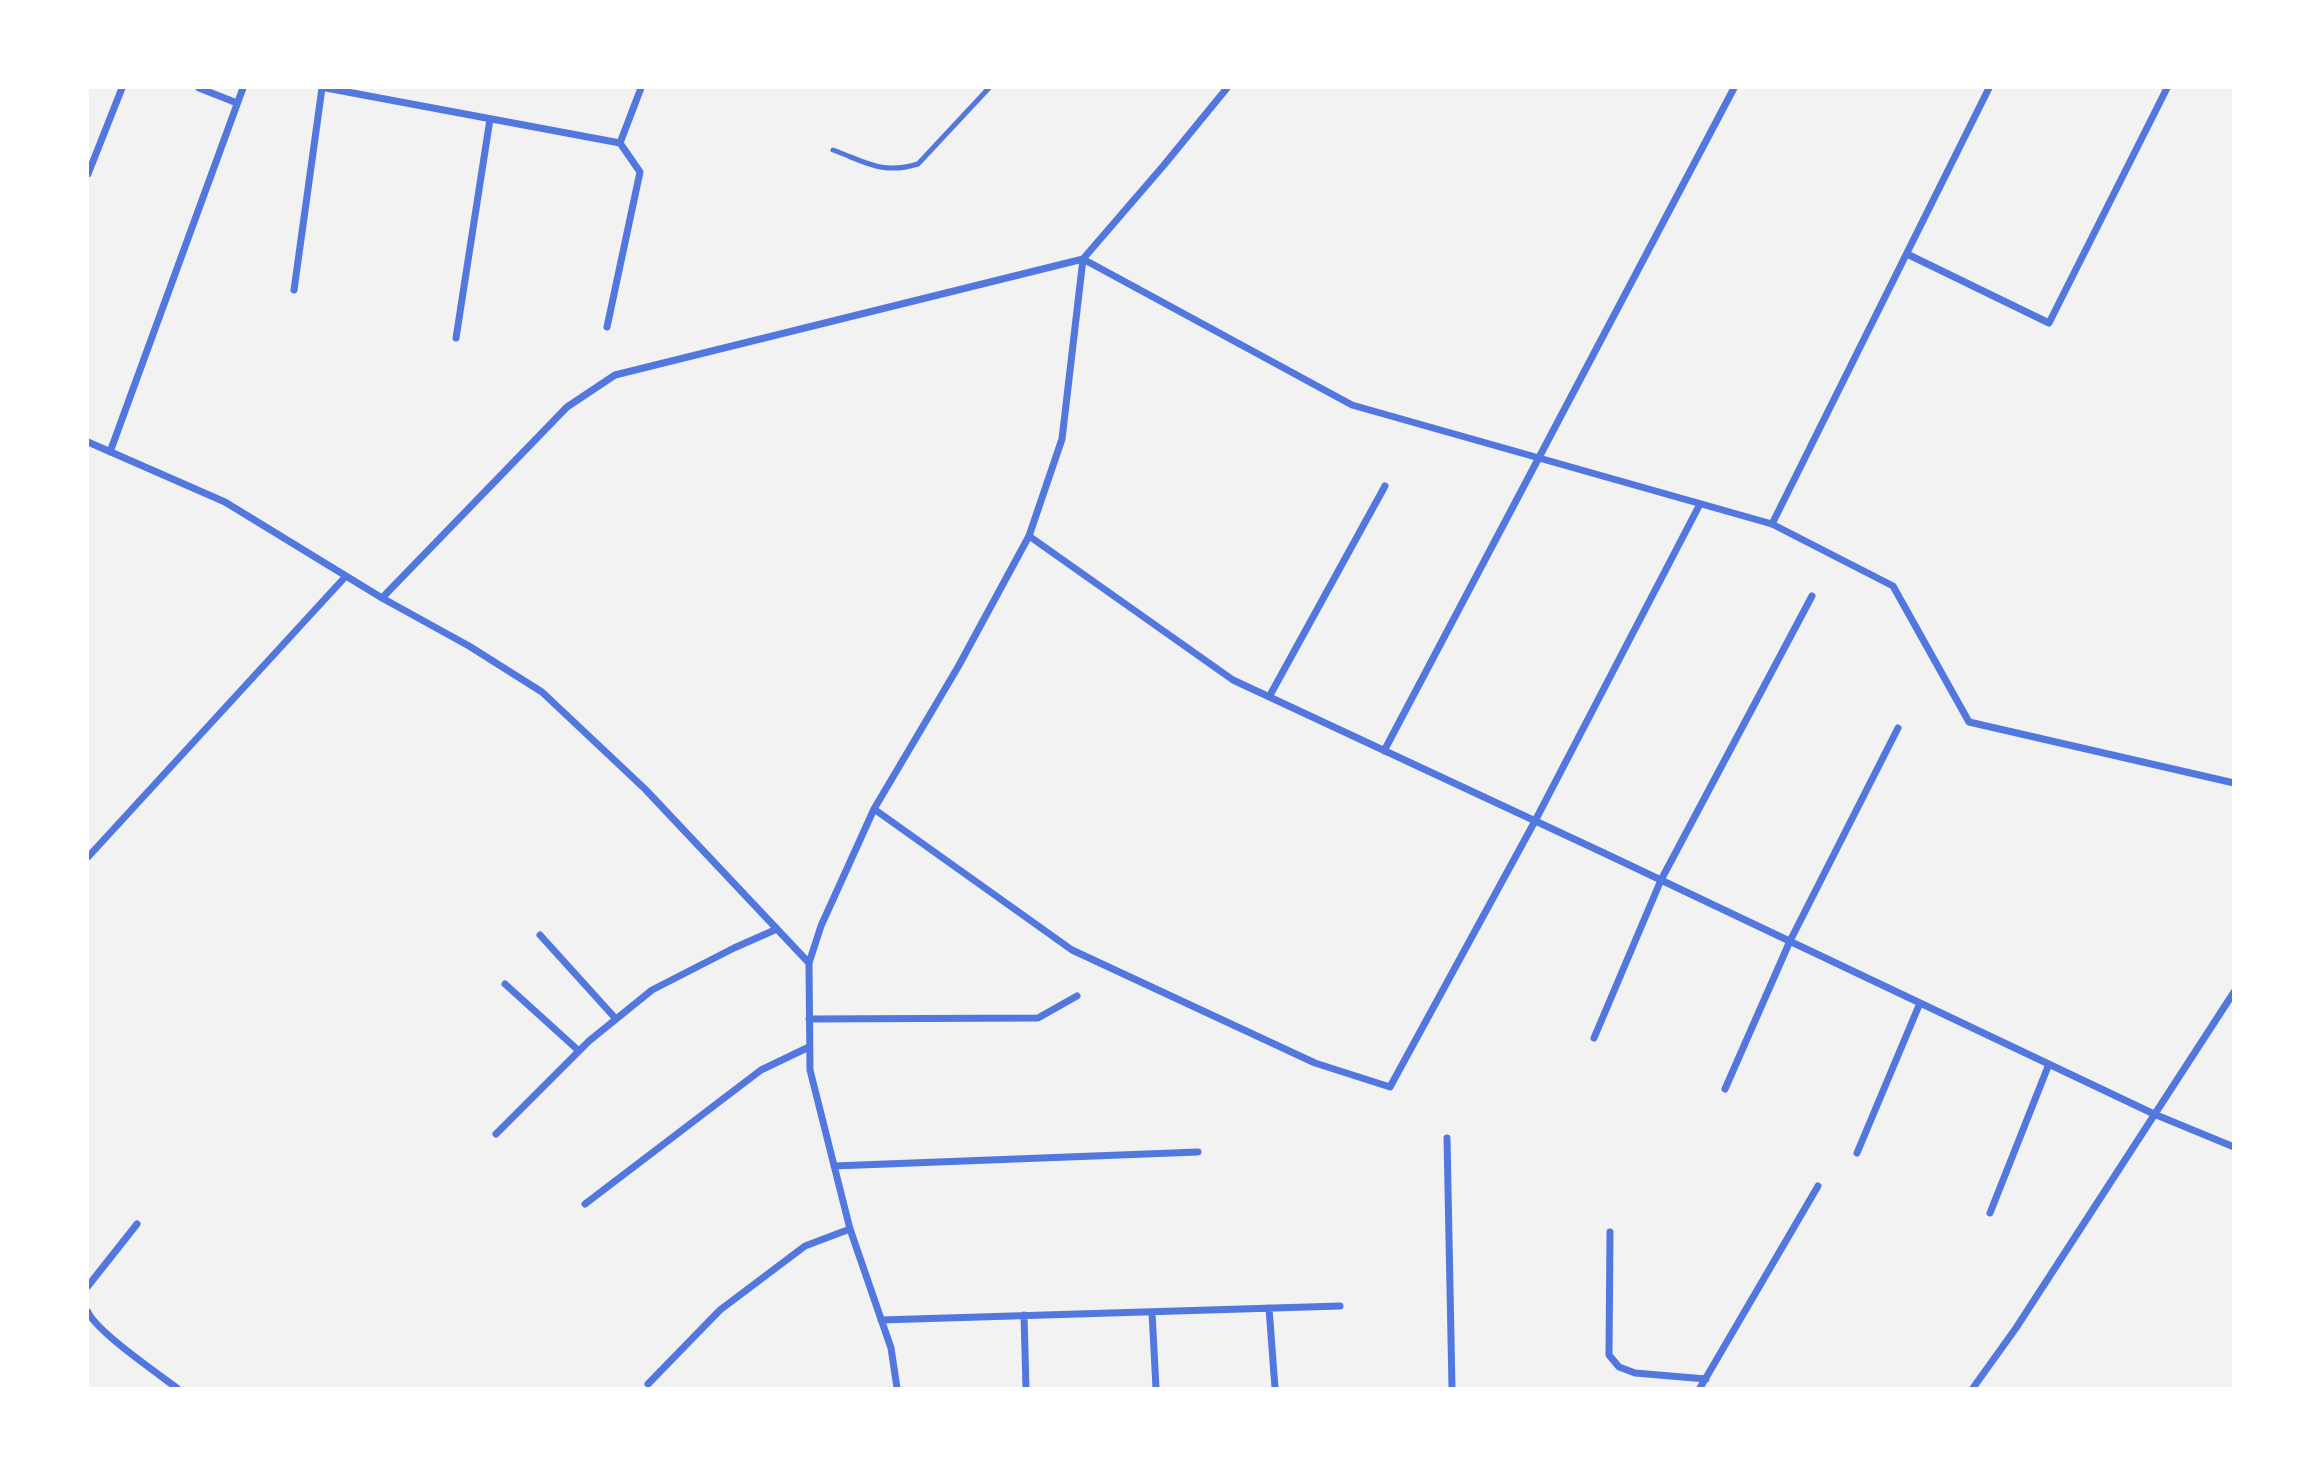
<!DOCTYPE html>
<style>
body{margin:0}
#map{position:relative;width:2321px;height:1476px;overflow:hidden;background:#f2f2f2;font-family:"Sofia Sans Condensed",sans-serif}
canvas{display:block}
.frame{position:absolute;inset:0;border:89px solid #fff;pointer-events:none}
</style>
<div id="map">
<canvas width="2321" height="1476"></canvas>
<div class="frame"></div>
</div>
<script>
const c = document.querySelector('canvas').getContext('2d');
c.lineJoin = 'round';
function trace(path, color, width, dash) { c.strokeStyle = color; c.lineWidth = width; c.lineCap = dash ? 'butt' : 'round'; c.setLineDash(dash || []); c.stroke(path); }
trace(new Path2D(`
 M 833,150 C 866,162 882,175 918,164 L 989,88`), '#5277de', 5);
trace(new Path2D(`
 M 199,88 L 237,103
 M 326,88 L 620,143 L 640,172 L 607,327
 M 620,143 L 641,88
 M 88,174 L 122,88
 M 1907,254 L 2049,323 L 2167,88
 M 294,290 L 322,88
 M 456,338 L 490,119
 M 88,442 L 225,502 L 382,598 L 469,646 L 542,692 L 645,789 L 809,963
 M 110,452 L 243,88
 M 1772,524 L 1989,88
 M 1029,536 L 1233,680 L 1604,853 L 2154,1114 L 2234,1147
 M 382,598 L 567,407 L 615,375 L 1083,259 L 1352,405 L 1772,524 L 1893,586 L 1969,722 L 2234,783
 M 1269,697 L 1385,486
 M 1384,751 L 1734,88
 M 874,809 L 1072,950 L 1315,1063 L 1390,1087 L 1535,821 L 1700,504
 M 88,857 L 346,576
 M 540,935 L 616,1019
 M 505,984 L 579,1051
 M 809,1019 L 1038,1018 L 1077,996
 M 1594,1038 L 1661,880 L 1812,596
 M 1725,1089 L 1790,941 L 1898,728
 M 496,1134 L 589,1041 L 652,990 L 734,948 L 777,929
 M 1447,1138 L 1452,1388
 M 1857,1153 L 1920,1003
 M 834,1166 L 1198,1152
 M 585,1204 L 761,1070 L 809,1047
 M 1990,1213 L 2049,1064
 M 1610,1232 L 1609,1355 L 1619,1367 L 1635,1373 L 1706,1379
 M 88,1286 L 137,1224
 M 1269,1308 L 1275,1388
 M 88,1312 C 96,1331 157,1373 177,1388
 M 1152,1312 L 1156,1388
 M 1024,1315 L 1026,1388
 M 881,1320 L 1340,1306
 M 648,1384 L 720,1310 L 805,1246 L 850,1229
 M 897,1388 L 891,1348 L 850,1229 L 810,1070 L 809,963 L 821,926 L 874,809 L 958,667 L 1029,536 L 1062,439 L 1083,259 L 1164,165 L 1227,88
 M 1700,1388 L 1818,1186
 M 1973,1388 L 2016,1328 L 2234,992`), '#5277de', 7);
</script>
